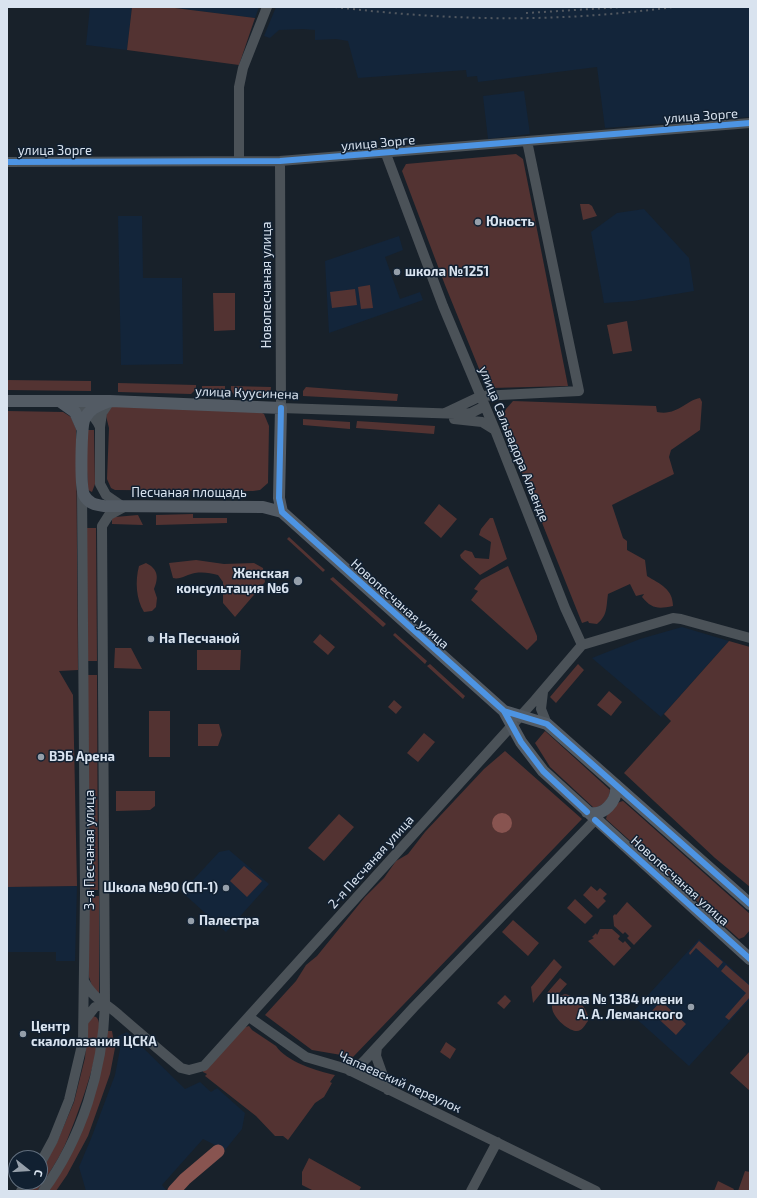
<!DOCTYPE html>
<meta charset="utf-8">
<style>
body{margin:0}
#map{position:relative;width:757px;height:1198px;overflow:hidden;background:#18212a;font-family:"Exo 2",sans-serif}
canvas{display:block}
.frame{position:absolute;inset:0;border:8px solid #d9e3ef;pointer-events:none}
.north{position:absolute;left:8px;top:1150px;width:40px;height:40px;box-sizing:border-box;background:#112031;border:1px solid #616e7d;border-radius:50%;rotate:107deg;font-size:11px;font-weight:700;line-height:16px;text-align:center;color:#d9e3ef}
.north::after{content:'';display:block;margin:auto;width:14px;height:18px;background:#959faa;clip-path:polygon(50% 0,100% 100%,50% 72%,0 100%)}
</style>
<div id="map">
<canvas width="757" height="1198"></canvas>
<div class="frame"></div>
<div class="north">С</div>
</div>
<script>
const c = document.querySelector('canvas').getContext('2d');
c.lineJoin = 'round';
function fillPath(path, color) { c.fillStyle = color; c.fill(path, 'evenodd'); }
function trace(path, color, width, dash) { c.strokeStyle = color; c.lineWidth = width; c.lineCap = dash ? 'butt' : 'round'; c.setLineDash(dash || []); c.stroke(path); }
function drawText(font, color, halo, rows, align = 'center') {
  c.font = font + ' "Exo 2",sans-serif'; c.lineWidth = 3; c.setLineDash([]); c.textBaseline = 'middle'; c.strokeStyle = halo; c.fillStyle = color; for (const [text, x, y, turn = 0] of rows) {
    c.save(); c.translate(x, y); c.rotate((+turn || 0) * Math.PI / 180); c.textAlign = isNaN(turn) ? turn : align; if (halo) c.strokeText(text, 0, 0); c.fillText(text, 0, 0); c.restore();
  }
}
fillPath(new Path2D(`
 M 90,7 L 132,7 L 127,50 L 86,45 Z
 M 167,7 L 259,7 L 255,18 Z
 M 276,7 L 750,7 L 750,117 L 605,128 L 597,67 L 478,82 L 477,76 L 467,77 L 466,70 L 358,78 L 348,41 L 336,39 L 315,40 L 315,30 L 303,29 L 279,30 L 270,38 L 264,36 Z
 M 524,91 L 530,134 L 488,139 L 483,96 Z
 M 644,209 L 689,258 L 694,291 L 633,301 L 604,303 L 591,232 L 617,213 Z
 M 118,216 L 142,216 L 143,278 L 182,278 L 183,364 L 121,365 Z
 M 399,236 L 403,250 L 385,257 L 400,299 L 420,292 L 423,300 L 329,333 L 325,261 Z
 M 682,627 L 729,641 L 661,717 L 592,658 L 640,639 Z
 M 229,850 L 269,884 L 226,932 L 182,892 L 219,852 Z
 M 77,886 L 75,961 L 56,961 L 56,952 L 7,952 L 7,887 Z
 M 699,939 L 750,985 L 750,999 L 689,1066 L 631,1014 Z
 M 127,1032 L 185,1089 L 200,1082 L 211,1092 L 217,1088 L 245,1113 L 242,1129 L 225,1150 L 203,1139 L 162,1185 L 167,1191 L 86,1191 L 79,1167 L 92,1136 L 115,1075 L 120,1049 L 118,1036 Z`), '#13253a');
fillPath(new Path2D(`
 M 132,7 L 167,7 L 255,18 L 239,65 L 127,50 Z
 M 516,154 L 523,159 L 568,386 L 492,388 L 486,386 L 445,285 L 402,171 L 406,164 Z
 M 580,204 L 589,204 L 592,206 L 597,216 L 583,220 Z
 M 370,285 L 373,308 L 361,309 L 358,287 Z
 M 355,289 L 357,305 L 332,308 L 330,292 Z
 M 235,293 L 235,330 L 214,331 L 213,293 Z
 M 627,321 L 632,351 L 613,354 L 607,325 Z
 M 7,380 L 91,381 L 91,391 L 7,390 Z
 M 118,383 L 196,385 L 196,389 L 191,394 L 118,392 Z
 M 202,386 L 225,386 L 225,390 L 220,395 L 207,395 L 202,392 Z
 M 231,386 L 271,387 L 270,396 L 234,395 L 231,390 Z
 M 306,387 L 398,394 L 397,401 L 303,396 L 303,391 Z
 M 700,398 L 702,402 L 700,430 L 671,450 L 669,457 L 674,474 L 612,505 L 623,538 L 627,541 L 627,550 L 645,560 L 647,576 C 660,584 673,589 673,606 C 658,609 652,609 642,597 L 644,594 L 636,596 L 630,584 L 608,594 C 606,607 608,615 597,624 L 589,623 L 588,621 L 582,623 L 501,420 L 506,409 L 513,401 L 656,406 L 657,412 C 678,416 686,400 700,398 Z
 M 110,406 L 258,411 L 264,414 L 269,426 L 268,483 L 260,490 L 253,491 L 115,490 L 111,488 L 107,479 L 109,428 L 106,416 Z
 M 7,411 L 63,412 L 71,417 L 76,429 L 78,670 L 59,671 L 73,695 L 77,886 L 7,887 Z
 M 303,419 L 350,422 L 350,429 L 303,425 Z
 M 357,421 L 435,426 L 434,434 L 356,428 Z
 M 85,430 L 94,430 L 95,484 L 92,492 L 88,490 Z
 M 439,504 L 457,519 L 441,538 L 424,523 Z
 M 193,514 L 193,518 L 227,518 L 227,523 L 156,525 L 156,515 Z
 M 138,515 L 143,525 L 112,524 L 112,518 L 115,517 Z
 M 490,518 L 493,518 L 507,559 L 480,575 L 461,558 L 460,555 L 465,550 L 472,552 L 475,558 L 489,559 L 491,542 L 479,535 L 481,529 Z
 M 85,528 L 96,528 L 97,661 L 86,661 Z
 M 289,537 L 325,570 L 323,572 L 287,539 Z
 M 196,560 L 224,564 L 254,563 L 263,568 L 265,582 L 235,617 L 223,603 L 223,582 L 218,575 C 210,573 204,572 195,573 C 188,574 180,580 173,578 L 169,563 Z
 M 146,563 C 158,569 159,577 154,589 L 157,598 L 156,607 L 152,611 L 144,612 C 136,599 135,581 139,566 Z
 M 508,566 L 537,636 L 537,640 L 527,650 L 471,600 L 478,591 L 474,589 L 481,580 Z
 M 333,577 L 386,624 L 383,627 L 330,579 Z
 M 395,633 L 427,661 L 425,664 L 393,635 Z
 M 320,634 L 335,647 L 328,655 L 313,642 Z
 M 729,641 L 750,647 L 750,887 L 715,858 L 624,773 L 671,721 L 664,714 Z
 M 115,648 L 131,648 L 142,669 L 114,668 Z
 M 197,650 L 241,650 L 240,670 L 197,670 Z
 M 430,664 L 465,696 L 463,699 L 427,666 Z
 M 578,664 L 584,670 L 556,703 L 550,697 Z
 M 87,675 L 97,675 L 98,890 L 89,890 Z
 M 609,691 L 622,702 L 611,716 L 597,705 Z
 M 394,700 L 402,707 L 396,714 L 388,707 Z
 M 149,711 L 170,711 L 170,757 L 149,757 Z
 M 198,724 L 219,724 L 222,735 L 218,746 L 198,746 Z
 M 545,731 L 610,790 C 610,799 603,806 594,808 L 550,767 L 535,743 Z
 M 424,733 L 435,742 L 418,762 L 407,753 Z
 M 505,751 L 582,819 L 353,1057 L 312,1050 L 265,1015 L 296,981 L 306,965 L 317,956 L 365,897 L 384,878 L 396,861 L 408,854 L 425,832 L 484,769 Z
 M 116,791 L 155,791 L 155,806 L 150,810 L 116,811 Z
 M 623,801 L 750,914 L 750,930 L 744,937 L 739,939 L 606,819 C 607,812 616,802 623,801 Z
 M 339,814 L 354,827 L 324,861 L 308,848 Z
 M 244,866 L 262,881 L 247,897 L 230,881 Z
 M 591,886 L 597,891 L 600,888 L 607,894 L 603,898 L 606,901 L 598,909 L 583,895 Z
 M 89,896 L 99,896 L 99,995 L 92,986 L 89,977 Z
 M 575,899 L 593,916 L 585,924 L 567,908 Z
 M 627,902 L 652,926 L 634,945 L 627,938 L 629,936 L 625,932 L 623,934 L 614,926 L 613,916 L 615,914 L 616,915 Z
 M 513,920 L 539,943 L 528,956 L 502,932 Z
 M 600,929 L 612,929 L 620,936 L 618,939 L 623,943 L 625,941 L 631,948 L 614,966 L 588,941 L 594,938 L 592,937 L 596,933 L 597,935 Z
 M 699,941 L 723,962 L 718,968 L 696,948 L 690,955 L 689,953 Z
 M 554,959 L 562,967 L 533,1003 L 531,987 Z
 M 726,965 L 750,986 L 750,997 L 729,1020 L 725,1017 L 746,993 L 721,971 Z
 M 560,978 L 567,984 L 554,999 L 547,993 Z
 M 565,994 C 576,996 590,1010 588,1021 C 585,1025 582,1031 577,1031 C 567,1032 534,1003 565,994 Z
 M 505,995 L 511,1001 L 504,1009 L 497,1003 Z
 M 661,1001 L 686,1024 L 676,1035 L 651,1012 Z
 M 93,1016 L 96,1017 C 111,1028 73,1128 65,1145 C 58,1160 49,1173 40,1187 L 37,1191 L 27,1191 L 34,1182 L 40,1182 L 40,1173 L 57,1142 L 74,1102 L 85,1058 L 88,1023 Z
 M 249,1026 L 252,1030 L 276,1046 C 287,1062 317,1071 335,1075 L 330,1082 L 332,1083 L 324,1097 L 315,1103 L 288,1140 L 283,1136 L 275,1136 L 256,1116 L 205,1076 L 207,1074 L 203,1072 L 203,1068 L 242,1028 Z
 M 108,1031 L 112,1031 L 115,1048 L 110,1074 L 88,1136 L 67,1175 L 56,1191 L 48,1191 L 66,1163 Z
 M 446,1042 L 456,1049 L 450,1059 L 440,1052 Z
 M 750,1051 L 750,1091 L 730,1073 Z
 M 309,1158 L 361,1187 L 359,1191 L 314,1191 L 302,1185 L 302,1172 Z
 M 745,1171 L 750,1172 L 750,1191 L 738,1191 Z
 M 718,1181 L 734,1189 L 733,1191 L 714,1191 Z`), '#533332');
fillPath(new Path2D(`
 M492 823a10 10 0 1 1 20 0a10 10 0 1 1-20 0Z`), '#885450');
trace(new Path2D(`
 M 174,1191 L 185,1179 L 218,1151`), '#885450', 13);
trace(new Path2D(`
 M 386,154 L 443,306 L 495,430 L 565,608 L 582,645
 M 239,161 L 239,87 L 243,68 L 267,7
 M 280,161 L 281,408 L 463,414 L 471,413 L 485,406
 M 7,162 L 280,161 L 750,123
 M 110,401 L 102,413 L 100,427 L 100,484 L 106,495 L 122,506
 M 68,404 C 82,408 94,413 100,427
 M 445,413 L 481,396 L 579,391 L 527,141
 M 454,419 L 482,422 L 495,430
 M 582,645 L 673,618 L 681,619 L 750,638
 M 543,692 L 541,709 L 547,724
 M 84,981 C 92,998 106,1003 119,1015 C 140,1033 160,1051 181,1068 L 189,1070 L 204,1066 L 535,700 L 582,645
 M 249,1017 L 306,1057 L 347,1069 L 596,1191
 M 84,1021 L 95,1007 L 105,1004
 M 377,1047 L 376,1056 L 388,1090
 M 350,1071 L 359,1066 L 366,1059 L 414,1007 L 595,820
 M 40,1164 L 53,1140 L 69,1100 L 83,1041 L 85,893 L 82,490
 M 21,1191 L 28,1182
 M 43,1191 C 82,1138 103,1070 105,1004 L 102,526 L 109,515 L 124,507
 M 471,1191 L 497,1142`), '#4b5258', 10);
trace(new Path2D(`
 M 7,401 L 110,401 L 281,408 L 279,498 L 282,512
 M 110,401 C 100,405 90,408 85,418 C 81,425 80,486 84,495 C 88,503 95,505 104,506 L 263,507 L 282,512 L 504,711 L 521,742 L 543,771 L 750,959
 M 61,402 L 75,412 L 82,428
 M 504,711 L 547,724 L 750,904
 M 587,812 C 603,818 618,801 616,785`), '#535b64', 12);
trace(new Path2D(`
 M 335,7 C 452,21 556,23 673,7
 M 526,13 L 623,7`), '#525860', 2, [2, 4]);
trace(new Path2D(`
 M 7,162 L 280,161 L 750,123
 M 281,408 L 279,498 L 282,512 L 504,711 L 521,742 L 543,771 L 587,812
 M 504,711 L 547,724 L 750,904
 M 595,820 L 750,959`), '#4d94e3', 6);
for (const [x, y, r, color] of [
 [478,222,4,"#959faa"],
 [397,272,4,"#959faa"],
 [298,581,5,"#959faa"],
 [151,639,4,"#959faa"],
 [41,757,4,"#959faa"],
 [226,888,4,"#959faa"],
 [191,921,4,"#959faa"],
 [691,1007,4,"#959faa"],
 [23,1034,4,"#959faa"]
]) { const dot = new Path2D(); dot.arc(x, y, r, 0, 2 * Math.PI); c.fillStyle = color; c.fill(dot); trace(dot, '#112031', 1.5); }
drawText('13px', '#d9e3ef', '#112031', [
 ["улица Зорге",701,116,-4],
 ["улица Зорге",378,143,-5],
 ["улица Зорге",55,151],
 ["Новопесчаная улица",267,285,-90],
 ["улица Куусинена",247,393,2],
 ["улица Сальвадора Альенде",514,444,68],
 ["Песчаная площадь",189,493],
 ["Новопесчаная улица",400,604,42],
 ["3-я Песчаная улица",90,850,-90],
 ["2-я Песчаная улица",371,862,-48],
 ["Новопесчаная улица",680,881,42],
 ["Чапаевский переулок",400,1082,24]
]);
drawText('bold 13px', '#d9e3ef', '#112031', [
 ["Юность",486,222],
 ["школа №1251",405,272],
 ["Женская",289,574,"right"],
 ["консультация №6",289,589,"right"],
 ["На Песчаной",159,639],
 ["ВЭБ Арена",49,757],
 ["Школа №90 (СП-1)",218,888,"right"],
 ["Палестра",199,921],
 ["Школа № 1384 имени",683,1000,"right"],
 ["А. А. Леманского",683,1015,"right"],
 ["Центр",31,1027],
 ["скалолазания ЦСКА",31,1042]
], 'left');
</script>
